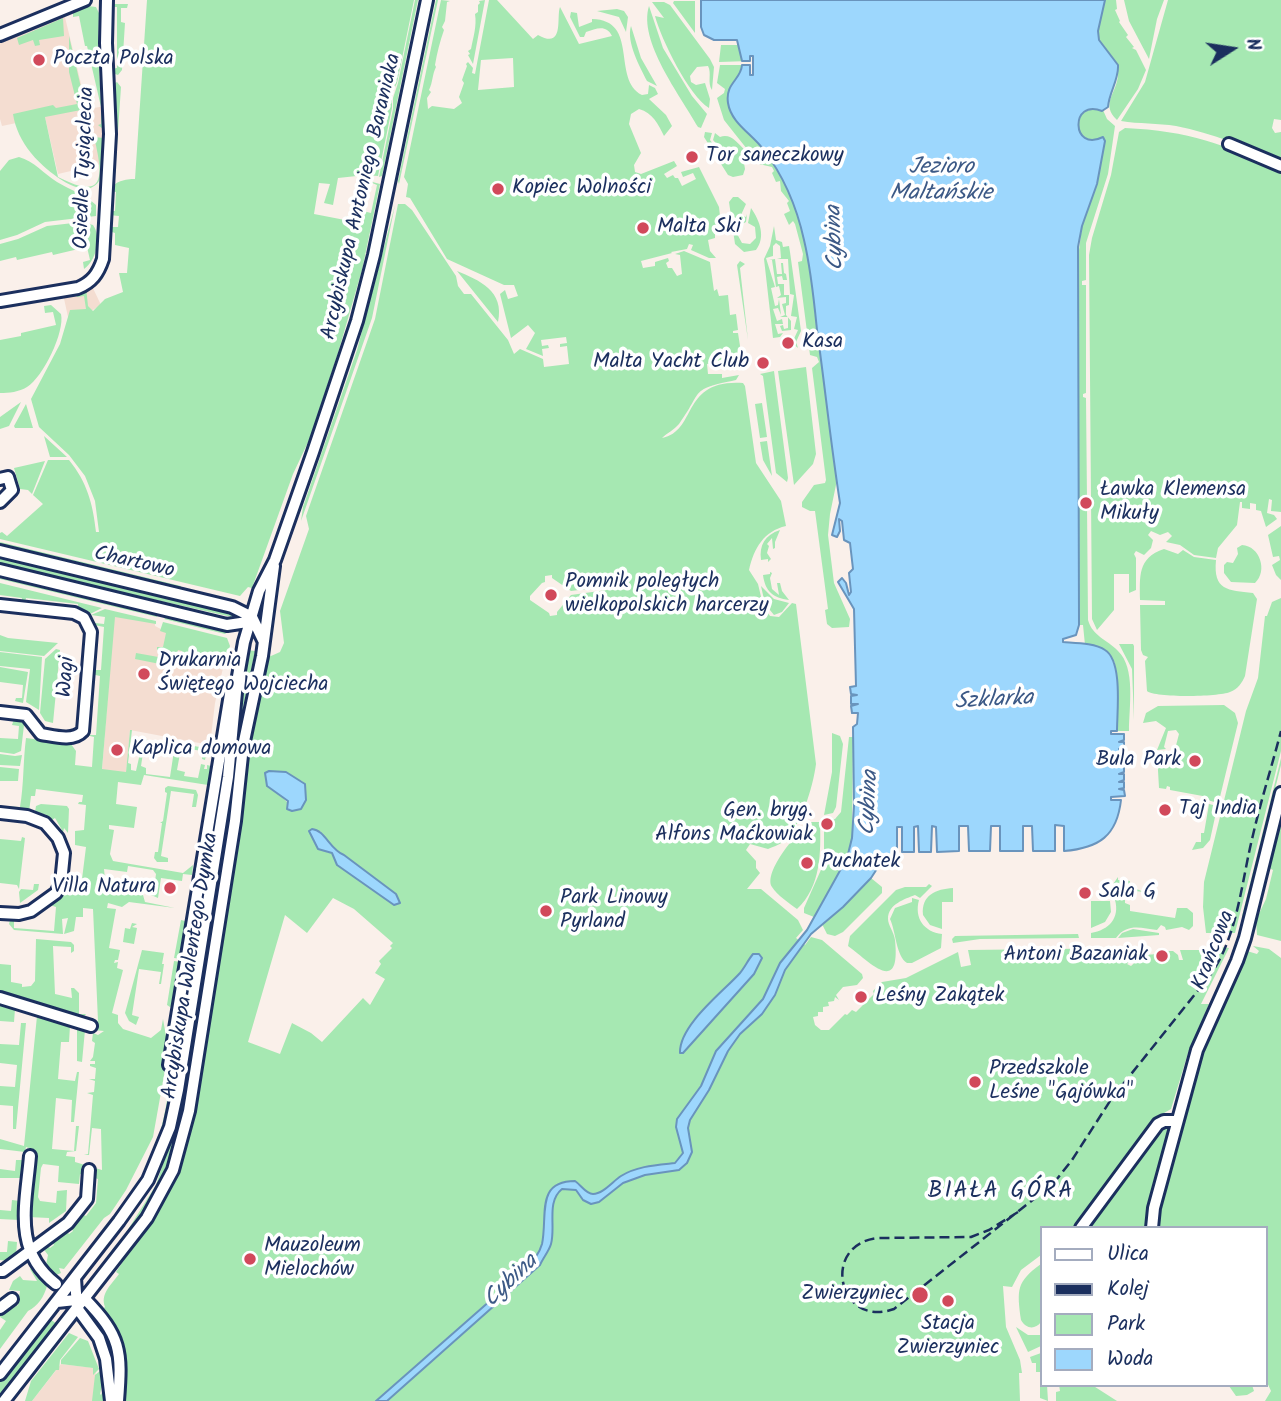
<!DOCTYPE html>
<meta charset="utf-8">
<style>
body{margin:0}
#map{position:relative;width:1281px;height:1401px;overflow:hidden;background:#faf0ea;font-family:Kalam,sans-serif}
canvas{display:block}
.legend{position:absolute;left:1040px;top:1226px;width:228px;height:161px;box-sizing:border-box;background:#fff;border:2px solid #a4acbf;margin:0;padding:9px 12px;list-style:none;font-size:21px;color:#1b2f5e}
.legend li{display:flex;align-items:center;gap:14px;height:35px}
.legend b{width:35px;border:2px solid #a4acbf}
.north{position:absolute;left:1197px;top:14px;width:70px;height:70px;-webkit-text-stroke:5px #fff;paint-order:stroke;rotate:78deg;font-size:19px;font-weight:700;line-height:28px;text-align:center;color:#1b2f5e}
.north::after{content:'';display:block;margin:auto;width:24px;height:32px;background:#1b2f5e;clip-path:polygon(50% 0,100% 100%,50% 72%,0 100%)}
</style>
<div id="map">
<canvas width="1281" height="1401"></canvas>
<ul class="legend">
<li><b style="height:9px;background:#fff"></b>Ulica</li>
<li><b style="height:9px;background:#1b2f5e"></b>Kolej</li>
<li><b style="height:19px;background:#a6e8b2"></b>Park</li>
<li><b style="height:19px;background:#9dd7fd"></b>Woda</li>
</ul>
<div class="north">N</div>
</div>
<script>
const c = document.querySelector('canvas').getContext('2d');
c.lineJoin = 'round';
function fillPath(path, color) { c.fillStyle = color; c.fill(path, 'evenodd'); }
function trace(path, color, width, dash) { c.strokeStyle = color; c.lineWidth = width; c.lineCap = dash ? 'butt' : 'round'; c.setLineDash(dash || []); c.stroke(path); }
function drawText(font, color, halo, rows, align = 'center') {
  c.font = font + ' Kalam,sans-serif'; c.lineWidth = 7; c.setLineDash([]); c.textBaseline = 'middle'; c.strokeStyle = halo; c.fillStyle = color; for (const [text, x, y, turn = 0] of rows) {
    c.save(); c.translate(x, y); c.rotate((+turn || 0) * Math.PI / 180); c.textAlign = isNaN(turn) ? turn : align; if (halo) c.strokeText(text, 0, 0); c.fillText(text, 0, 0); c.restore();
  }
}
fillPath(new Path2D(`
 M 64,13 L 87,109 L 106,106 L 105,163 L 58,174 L 45,117 L 2,126 L 0,119 L 0,41 Z
 M 91,284 L 101,305 L 83,316 L 68,317 L 63,294 Z
 M 114,614 L 155,623 L 155,626 L 196,647 L 193,662 L 223,668 L 215,703 L 210,745 L 130,730 L 126,773 L 102,770 Z
 M 61,1364 L 95,1368 L 97,1384 L 95,1401 L 32,1401 Z`), '#f4ddd1');
fillPath(new Path2D(`
 M 147,0 L 414,0 L 397,83 L 392,93 L 392,108 L 378,176 L 366,175 L 338,178 L 333,205 L 324,203 L 330,184 L 319,183 L 314,214 L 345,220 L 346,216 L 350,216 L 351,208 L 371,213 L 377,185 L 365,180 L 380,184 L 362,270 L 338,353 L 310,438 L 293,474 L 252,588 L 248,587 L 240,596 L 0,539 L 0,533 L 2,532 L 7,536 L 43,504 L 33,495 L 48,460 L 69,460 C 87,482 93,504 96,532 L 99,532 L 95,501 L 85,476 L 69,455 L 39,427 L 31,399 L 60,344 L 70,310 L 86,309 L 84,296 L 77,297 L 75,291 L 86,287 L 88,306 L 93,311 L 105,299 L 123,292 L 119,273 L 127,273 L 129,248 L 115,245 L 115,233 L 109,231 L 108,227 L 118,227 L 119,216 L 109,215 L 109,211 L 115,211 L 116,192 L 111,191 C 113,181 126,179 135,179 Z
 M 415,0 L 418,0 L 382,176 L 379,177 L 393,109 L 393,98 L 398,83 Z
 M 436,0 L 438,0 L 399,184 L 398,181 Z
 M 441,0 L 450,1 L 447,2 L 445,21 L 442,27 L 444,30 C 440,41 437,53 435,65 L 436,67 C 432,75 433,82 429,90 L 431,92 L 427,98 L 428,109 L 432,106 L 454,109 L 462,103 L 459,97 L 464,83 L 462,80 L 467,66 L 466,64 L 468,62 L 473,68 L 472,73 L 475,74 L 489,0 L 497,0 L 533,39 L 538,35 C 565,50 556,17 560,7 L 579,44 L 612,36 C 606,24 596,29 586,32 L 584,37 L 580,37 L 570,17 L 571,12 L 577,13 L 579,27 L 592,22 L 592,19 C 640,20 611,79 642,95 L 648,94 L 649,85 L 655,88 L 658,94 L 649,99 L 666,115 L 672,126 L 664,136 C 658,124 653,113 639,109 L 631,114 L 629,124 L 641,153 L 634,165 L 635,172 L 641,174 L 674,161 L 677,166 L 664,174 L 667,178 L 673,175 L 675,178 L 678,178 L 682,186 L 696,179 L 693,173 L 683,177 L 681,172 L 699,167 L 719,207 L 722,234 L 715,234 L 715,238 L 708,240 L 710,251 L 716,258 L 709,258 L 691,250 L 693,245 L 689,244 L 687,249 L 671,252 L 672,253 L 641,261 L 643,268 L 655,266 L 655,262 L 668,258 L 669,261 L 666,263 L 668,268 L 672,268 L 677,276 L 682,274 L 680,255 L 675,254 L 684,251 L 710,262 L 714,291 L 717,289 L 719,296 L 728,295 L 730,315 L 736,314 L 738,330 L 733,331 L 733,333 L 738,333 L 742,359 L 707,364 L 708,374 L 722,374 L 722,378 L 739,375 L 736,380 C 688,390 704,390 679,424 C 674,430 667,433 662,438 C 698,431 680,379 743,383 L 745,386 L 756,463 L 781,501 L 786,526 C 764,531 754,548 749,570 L 758,584 L 763,605 L 770,616 L 779,617 L 792,603 L 796,604 L 816,764 C 813,787 801,827 783,842 C 779,845 772,847 768,849 L 750,844 L 746,850 L 756,861 L 756,868 L 760,873 L 747,889 L 761,889 L 798,920 L 803,930 L 796,938 L 805,945 L 811,937 L 822,940 L 862,974 L 863,978 L 857,985 L 843,987 L 836,995 L 839,1000 L 835,997 L 834,1001 L 828,1002 L 829,1006 L 823,1007 L 823,1012 L 818,1012 L 818,1016 L 813,1017 L 815,1025 L 821,1030 L 829,1030 L 845,1014 L 847,1015 L 852,1010 L 856,1012 L 874,994 L 873,991 L 882,982 L 906,978 L 958,952 L 961,967 L 971,965 L 968,950 L 1140,948 L 1141,950 L 1127,964 L 1131,966 L 1143,955 L 1159,954 L 1159,958 L 1164,958 L 1165,951 L 1173,951 L 1178,955 L 1179,960 L 1183,960 L 1180,950 L 1220,950 L 1220,947 L 1229,948 L 1201,1004 L 1209,1004 L 1188,1053 L 1171,1109 L 1157,1117 L 1077,1228 L 1041,1228 L 1041,1255 L 1021,1270 L 1012,1287 L 1003,1286 L 1006,1327 L 1020,1360 L 1022,1373 L 1019,1373 L 1020,1401 L 120,1401 C 125,1363 128,1341 102,1310 L 105,1307 C 100,1294 111,1285 119,1274 L 116,1272 L 163,1200 L 178,1168 L 188,1135 L 246,758 L 265,653 L 271,656 L 280,652 L 284,643 L 280,611 L 309,529 L 306,516 L 375,319 L 398,204 L 405,204 L 412,210 L 456,276 L 458,286 L 464,294 L 471,294 L 508,340 L 514,354 L 520,349 L 543,359 L 544,367 L 569,364 L 567,346 L 560,347 L 560,344 L 567,343 L 566,337 L 541,340 L 542,346 L 548,345 L 549,348 L 542,349 L 543,356 L 526,349 L 535,333 L 528,325 L 511,338 L 500,294 L 505,290 L 508,299 L 518,296 L 514,285 L 504,285 L 447,259 L 410,198 L 406,197 L 408,184 L 404,177 ZM 513,58 L 514,87 L 478,90 L 481,60 ZM 552,575 L 552,578 L 571,591 L 610,586 L 628,587 L 571,595 L 557,612 L 557,615 L 550,616 L 549,613 L 530,600 L 530,596 L 542,583 L 545,582 L 545,576 ZM 269,771 L 302,781 L 306,788 L 306,800 L 289,804 L 278,793 ZM 320,831 L 336,852 L 344,855 L 396,894 L 359,879 L 337,865 L 332,853 C 323,852 315,848 313,839 ZM 333,898 L 354,909 L 393,943 L 390,946 L 392,948 L 379,961 L 381,964 L 375,973 L 385,979 L 370,1005 L 363,998 L 322,1042 L 311,1033 L 292,1023 L 280,1054 L 248,1042 L 285,915 L 307,933 Z
 M 485,0 L 473,64 L 468,55 L 470,54 L 468,51 L 471,49 C 473,38 477,26 475,14 L 478,12 L 478,5 L 480,3 L 479,1 Z
 M 1105,0 L 1116,0 L 1117,9 L 1115,10 L 1120,21 L 1119,22 L 1128,35 L 1126,37 L 1134,47 L 1132,48 L 1136,50 L 1146,70 L 1138,89 L 1117,120 C 1100,104 1117,93 1118,75 C 1119,58 1102,52 1099,38 C 1096,26 1103,11 1105,0 Z
 M 1124,0 L 1164,0 L 1157,19 L 1149,59 L 1129,21 Z
 M 1168,0 L 1281,0 L 1281,120 L 1274,119 L 1272,128 L 1275,133 L 1281,132 L 1281,163 C 1247,148 1213,133 1176,126 C 1158,123 1139,124 1121,121 L 1145,82 Z
 M 674,1 L 695,1 L 695,33 L 673,3 Z
 M 652,2 L 664,2 L 670,5 L 710,59 L 714,67 L 712,90 C 707,83 712,73 708,66 L 697,67 L 690,76 L 691,82 L 696,85 L 705,83 L 710,99 L 709,108 C 689,96 661,39 655,16 L 664,18 Z
 M 111,4 L 128,4 L 127,8 L 121,8 L 121,22 L 125,23 L 122,70 L 118,75 L 112,73 L 111,69 L 117,68 L 117,7 L 111,7 Z
 M 88,6 L 96,7 L 99,13 L 98,55 L 103,129 L 98,125 L 101,124 L 101,107 L 87,46 L 85,46 L 79,16 L 73,17 L 73,13 Z
 M 649,6 L 663,48 L 692,96 L 707,114 L 701,128 L 698,127 C 680,95 638,41 649,6 Z
 M 617,9 L 624,11 L 628,17 L 626,32 L 619,17 L 597,11 Z
 M 63,18 L 64,36 L 39,40 L 40,45 L 35,46 L 33,40 L 19,45 L 17,38 Z
 M 631,26 L 641,58 L 657,86 L 647,81 C 640,67 626,42 631,26 Z
 M 69,36 L 86,109 L 45,117 L 58,177 C 103,200 104,180 95,141 L 90,141 L 95,137 L 103,138 C 102,148 103,174 99,181 C 84,205 41,166 31,153 C 22,142 15,128 13,114 L 53,105 L 56,108 L 77,104 L 69,72 Z
 M 737,39 L 750,61 L 719,62 L 721,45 L 737,45 Z
 M 720,65 L 742,65 L 752,135 L 773,158 L 802,221 L 814,272 L 811,279 L 837,480 L 830,514 L 828,535 L 834,583 L 850,619 L 849,627 L 832,628 L 827,624 L 825,610 L 828,609 L 815,511 L 810,511 L 802,507 L 802,502 L 814,485 L 825,483 L 826,480 L 812,368 L 819,362 L 817,357 L 810,355 L 798,262 L 802,261 L 803,254 L 795,224 L 793,221 L 789,225 L 784,214 L 790,211 L 787,203 L 789,201 L 781,191 L 780,181 L 776,182 L 772,173 L 774,171 L 772,167 L 759,164 L 735,134 L 724,120 L 717,98 L 724,93 L 725,89 L 717,83 Z
 M 117,82 L 121,87 L 115,175 L 111,177 L 112,85 Z
 M 1094,108 L 1103,110 L 1107,119 L 1115,126 L 1108,174 L 1086,243 L 1086,280 L 1082,281 L 1082,285 L 1086,285 L 1086,393 L 1083,394 L 1083,397 L 1086,398 L 1087,500 L 1084,500 L 1084,504 L 1087,505 L 1088,620 C 1093,637 1107,639 1118,651 C 1136,668 1129,707 1129,731 L 1117,731 L 1115,663 C 1108,649 1098,649 1085,645 L 1083,625 L 1079,625 L 1076,274 L 1082,226 L 1097,184 L 1098,140 C 1087,141 1080,136 1077,125 L 1082,113 Z
 M 1125,128 C 1189,131 1224,144 1281,171 L 1281,512 L 1271,511 L 1272,500 L 1269,499 L 1267,513 L 1274,515 L 1277,519 L 1266,527 L 1261,511 L 1256,510 L 1256,504 L 1250,503 L 1250,509 L 1242,508 L 1242,502 L 1240,502 L 1237,525 L 1218,548 L 1216,558 L 1194,555 L 1180,545 L 1166,542 L 1172,536 L 1168,532 L 1160,535 L 1151,531 L 1148,535 L 1153,540 L 1151,548 L 1144,555 L 1136,551 L 1134,554 L 1136,558 L 1136,590 L 1129,593 L 1129,574 L 1114,574 L 1114,610 L 1097,630 L 1092,619 L 1089,255 L 1092,238 L 1111,175 L 1119,132 Z
 M 705,132 L 712,133 L 710,140 L 719,152 L 724,152 L 713,140 L 715,133 L 720,137 C 731,133 737,143 745,150 L 744,155 L 749,159 L 744,163 L 745,169 L 743,175 L 733,177 L 728,175 L 704,137 Z
 M 19,157 C 34,161 44,174 57,182 C 70,190 85,194 96,205 L 96,216 L 45,222 L 17,235 L 0,240 L 0,171 L 9,160 Z
 M 733,197 L 738,197 L 746,204 L 741,215 L 746,217 L 747,214 L 746,222 L 740,225 L 736,232 L 742,243 L 750,244 L 756,238 L 755,227 L 748,223 L 751,208 C 760,221 766,237 756,250 L 744,252 L 735,244 L 729,202 Z
 M 395,205 L 372,318 L 301,521 L 303,507 L 357,350 Z
 M 82,222 L 93,225 C 102,237 96,261 84,269 L 83,262 L 90,260 L 87,247 L 53,255 L 52,252 L 17,260 L 16,257 L 0,261 L 0,244 L 18,239 L 47,226 Z
 M 774,226 L 776,240 L 782,242 L 783,247 L 789,246 L 790,252 L 801,331 L 796,342 L 798,348 L 792,343 L 798,330 L 794,329 L 797,317 L 791,316 L 794,295 L 790,294 L 788,259 L 777,259 L 781,258 L 780,246 L 776,243 L 773,246 L 773,256 L 766,258 L 775,287 L 771,288 L 775,306 L 778,305 L 779,299 L 781,315 L 778,308 L 773,309 L 777,321 L 782,319 L 783,324 L 775,324 L 778,334 L 783,333 L 780,337 L 773,338 L 764,259 L 770,246 Z
 M 775,259 L 777,274 L 782,274 L 781,263 L 783,263 L 784,273 L 786,274 L 787,280 L 783,280 L 782,276 L 777,277 L 778,284 L 784,284 L 784,295 L 789,295 L 789,305 L 786,306 L 786,315 L 791,321 L 791,330 L 782,331 L 780,326 L 783,325 L 784,329 L 788,328 L 788,317 L 780,317 L 785,315 L 782,304 L 786,303 L 786,297 L 777,298 L 781,295 L 779,286 L 776,287 L 772,260 L 769,260 Z
 M 740,261 L 745,264 L 740,268 L 748,340 L 737,265 Z
 M 457,271 C 479,280 505,291 498,322 Z
 M 51,305 L 61,314 C 65,332 43,377 27,387 C 19,392 9,393 0,393 L 0,340 L 21,336 L 21,333 L 56,325 L 53,312 L 45,313 L 44,306 Z
 M 806,367 L 816,454 L 813,464 L 794,485 L 778,371 Z
 M 774,371 L 788,478 L 787,482 L 776,473 L 763,376 L 760,374 Z
 M 21,402 L 9,426 L 0,429 L 0,417 Z
 M 762,403 L 767,437 L 760,438 L 755,404 Z
 M 26,404 L 33,428 L 15,428 L 14,426 Z
 M 44,436 L 67,457 L 50,457 Z
 M 767,441 L 772,476 L 763,460 L 760,442 Z
 M 45,461 L 32,494 L 28,490 L 20,489 L 14,468 Z
 M 1281,526 L 1281,580 L 1276,575 L 1272,565 L 1280,560 L 1279,556 L 1273,557 L 1268,535 Z
 M 780,530 L 775,542 L 775,548 L 773,549 L 772,538 L 767,544 L 769,546 L 767,553 L 771,559 L 768,562 L 768,559 L 761,560 C 759,545 765,535 780,530 Z
 M 0,542 L 181,586 L 181,589 L 0,546 Z
 M 1242,545 C 1260,546 1268,571 1255,583 L 1231,582 L 1224,573 L 1224,565 L 1227,562 L 1233,563 L 1238,554 L 1237,548 Z
 M 1164,549 L 1178,554 L 1183,550 L 1194,557 L 1216,560 C 1213,591 1228,590 1253,593 L 1257,599 L 1245,676 C 1242,683 1238,689 1230,692 C 1218,697 1155,698 1147,691 L 1145,661 L 1148,657 L 1143,655 L 1141,650 L 1140,605 L 1165,605 L 1165,601 L 1140,600 C 1140,577 1137,558 1164,549 Z
 M 0,556 L 234,613 L 232,617 C 155,599 77,584 0,566 Z
 M 770,572 L 772,573 L 770,578 L 772,589 L 779,595 L 777,583 L 780,583 L 782,591 L 789,600 C 773,598 765,591 763,575 L 770,574 Z
 M 0,575 L 156,613 L 157,617 L 0,579 Z
 M 0,583 L 102,608 L 90,614 L 88,611 L 78,610 L 78,604 L 26,598 L 25,604 L 21,604 L 22,598 L 0,595 Z
 M 761,586 L 774,599 L 789,603 L 782,612 L 774,615 L 765,604 Z
 M 1281,598 L 1281,751 L 1235,933 L 1206,933 L 1203,907 L 1204,882 L 1246,711 L 1258,678 L 1265,616 L 1267,616 L 1272,602 Z
 M 105,609 L 156,621 L 156,624 L 115,617 L 102,769 L 126,772 L 130,730 L 132,730 L 128,763 L 131,764 L 131,770 L 136,771 L 143,740 L 137,739 L 140,737 L 150,741 L 145,740 L 141,766 L 146,768 L 146,774 L 170,777 L 175,744 L 178,743 L 205,748 L 207,750 L 205,760 L 202,759 L 203,751 L 181,748 L 177,770 L 185,772 L 184,776 L 198,778 L 201,764 L 205,765 L 204,769 L 207,769 L 207,765 L 211,766 L 208,785 L 144,775 L 141,785 L 118,782 L 116,804 L 137,807 L 134,828 L 109,825 L 109,829 L 114,830 L 110,854 L 113,861 L 183,873 L 193,865 L 192,875 L 183,874 L 182,881 L 161,878 L 158,898 L 149,894 L 153,895 L 156,874 L 153,870 L 128,866 L 127,872 L 104,869 L 106,889 L 143,895 L 145,902 L 175,908 L 129,902 L 122,907 L 108,903 L 107,908 L 116,909 L 109,948 L 120,950 L 118,960 L 115,960 L 114,963 L 118,962 L 117,968 L 123,970 L 112,1013 L 118,1015 L 118,1023 L 123,1029 L 151,1038 L 161,1030 L 163,1019 L 167,1042 L 170,1042 L 153,1137 L 126,1190 L 110,1214 L 104,1218 L 64,1269 L 59,1268 L 61,1273 L 56,1275 L 46,1265 L 48,1255 L 42,1247 L 46,1244 L 50,1248 L 54,1245 L 51,1240 L 65,1229 L 69,1234 L 73,1231 L 70,1226 L 80,1213 L 86,1216 L 96,1203 L 98,1179 L 80,1174 L 79,1184 L 58,1182 L 59,1166 L 43,1164 L 41,1168 L 38,1197 L 40,1201 L 56,1203 L 57,1191 L 67,1190 L 66,1211 L 49,1223 L 49,1218 L 28,1217 L 34,1150 L 26,1147 L 25,1152 L 0,1149 L 0,1128 L 0,1139 L 24,1146 L 37,1016 L 70,1026 L 69,1042 L 61,1042 L 58,1079 L 75,1081 L 77,1072 L 79,1072 L 74,1122 L 71,1122 L 72,1100 L 56,1098 L 52,1149 L 74,1151 L 76,1126 L 79,1126 L 76,1151 L 67,1152 L 66,1156 L 75,1157 L 75,1162 L 102,1170 L 101,1129 L 92,1128 L 89,1155 L 84,1155 L 88,1154 L 93,1095 L 87,1093 L 94,1092 L 95,1081 L 89,1079 L 95,1079 L 96,1068 L 90,1066 L 90,1064 L 95,1064 L 95,1061 L 90,1061 L 93,1057 L 95,1043 L 92,1041 L 93,1033 L 98,1035 L 104,1031 L 93,1030 L 92,1019 L 98,1021 L 93,909 L 83,908 L 83,917 L 76,917 L 74,931 L 64,934 L 68,918 L 62,919 L 63,934 L 14,930 L 9,924 L 10,920 L 14,918 L 14,928 L 54,931 L 56,907 L 47,904 L 75,879 L 82,879 L 86,847 L 75,845 L 75,831 L 84,830 L 86,805 L 78,804 L 79,802 L 82,802 L 83,795 L 36,789 L 35,796 L 31,796 L 29,812 L 1,808 L 1,806 L 20,807 C 24,784 23,761 26,738 L 71,744 L 76,751 L 75,765 L 92,767 L 94,737 L 86,735 L 96,735 L 100,676 L 91,674 L 91,670 L 101,670 L 104,627 L 94,625 L 95,623 L 104,624 L 105,617 L 91,615 Z
 M 168,616 L 222,629 L 228,631 L 225,634 L 164,619 Z
 M 163,622 L 227,638 L 230,646 L 223,668 L 188,662 L 189,657 L 182,655 L 182,651 L 178,650 L 177,654 L 157,650 L 157,647 L 163,647 L 166,633 L 160,631 Z
 M 0,635 L 8,638 L 58,643 L 44,656 L 0,651 Z
 M 1119,644 L 1133,644 L 1134,646 L 1134,720 L 1132,669 Z
 M 56,649 L 60,650 L 53,723 L 45,721 L 40,713 L 45,659 Z
 M 246,650 L 255,651 L 241,718 L 229,828 L 185,1108 L 168,1168 L 149,1206 L 125,1240 L 124,1236 L 156,1185 L 175,1127 L 235,761 Z
 M 0,652 L 42,657 L 39,710 L 26,702 L 30,669 L 0,666 Z
 M 136,653 L 164,658 L 165,665 L 135,659 Z
 M 0,667 L 28,672 L 23,703 L 15,701 L 16,698 L 22,698 L 23,685 L 0,682 Z
 M 1224,705 L 1235,713 L 1238,723 L 1219,801 L 1217,803 L 1208,800 L 1208,797 L 1170,790 L 1170,787 L 1167,786 L 1166,789 L 1159,788 L 1157,753 L 1165,751 L 1168,755 L 1170,752 L 1174,753 L 1179,734 L 1176,730 L 1168,731 L 1164,747 L 1166,749 L 1157,750 L 1166,728 L 1156,721 L 1143,723 L 1146,713 L 1158,706 Z
 M 14,719 L 20,719 L 24,725 L 21,751 L 14,754 L 0,752 L 0,738 L 18,739 L 19,726 L 12,725 Z
 M 832,733 L 840,736 L 843,744 L 836,807 L 833,813 L 824,815 L 832,772 Z
 M 849,737 L 853,737 L 852,838 L 847,858 L 814,917 L 804,913 L 804,908 L 824,863 L 824,822 L 835,819 L 841,812 Z
 M 225,738 L 225,767 L 180,1046 L 179,1046 L 177,1039 Z
 M 0,754 L 15,756 L 22,755 L 20,766 L 0,765 Z
 M 1281,758 L 1281,765 L 1243,919 L 1242,916 Z
 M 0,767 L 19,769 L 18,781 L 0,781 Z
 M 168,786 L 196,790 L 198,795 L 196,807 L 192,807 L 194,794 L 171,791 L 161,856 L 168,858 L 168,862 L 157,862 L 154,858 L 155,852 L 158,852 L 162,823 L 160,823 L 163,821 L 167,793 L 165,792 L 165,788 Z
 M 41,804 L 67,806 L 69,809 L 68,833 L 64,828 L 62,838 L 59,833 L 62,830 L 55,818 L 49,822 L 46,818 L 47,815 L 35,812 L 36,806 Z
 M 1209,804 L 1217,806 L 1217,808 L 1210,840 L 1203,848 L 1192,850 L 1196,842 L 1201,842 L 1201,833 L 1204,833 Z
 M 1281,807 L 1281,941 L 1257,935 L 1256,920 L 1266,899 L 1273,870 L 1269,868 L 1269,857 Z
 M 810,822 L 820,822 C 821,852 821,887 797,909 C 789,903 777,895 772,887 C 763,872 798,831 810,822 Z
 M 22,837 L 25,838 L 19,889 L 17,885 L 0,883 L 0,839 L 21,841 Z
 M 1118,877 L 1118,880 L 1130,881 L 1129,886 L 1144,892 L 1135,891 L 1132,896 L 1115,898 L 1109,890 Z
 M 871,878 L 882,887 L 882,893 L 843,932 L 835,936 L 827,934 L 822,924 L 843,907 Z
 M 34,884 L 39,884 L 38,890 L 20,903 L 19,892 L 21,889 L 33,890 Z
 M 929,884 L 932,886 L 920,898 L 915,895 C 905,899 888,904 888,919 C 888,925 894,932 895,940 C 901,998 868,960 848,946 L 850,936 L 896,890 L 905,887 L 926,887 Z
 M 953,888 L 953,902 L 942,902 L 942,929 L 930,925 L 923,915 C 921,895 936,889 953,888 Z
 M 912,898 L 919,900 C 914,918 924,932 942,934 L 941,948 L 912,963 L 907,963 C 896,956 896,932 890,919 L 895,908 L 912,902 Z
 M 1115,900 L 1125,900 L 1125,903 L 1130,905 L 1130,911 L 1175,918 L 1177,908 L 1187,908 L 1193,913 L 1193,926 L 1189,930 L 1182,927 L 1166,930 L 1165,927 L 1161,925 L 1157,930 C 1141,928 1127,923 1116,938 L 1091,938 L 1091,933 C 1109,930 1120,918 1115,900 Z
 M 1091,901 L 1110,901 L 1111,912 L 1105,922 L 1091,928 Z
 M 181,920 L 189,922 L 183,959 L 174,958 Z
 M 132,923 L 137,924 L 132,927 L 137,928 L 134,944 L 123,942 L 125,928 L 130,929 Z
 M 1133,929 L 1159,933 L 1159,935 L 1118,938 L 1122,933 Z
 M 1078,934 L 1079,938 L 980,939 L 953,943 L 952,939 L 955,936 Z
 M 36,939 L 71,942 L 74,945 L 74,951 L 71,953 L 71,947 L 53,946 L 55,994 L 72,998 L 71,988 L 74,988 L 79,993 L 79,1014 L 86,1014 L 82,1019 L 0,993 L 0,964 L 11,965 L 11,982 L 22,984 L 22,987 L 31,986 L 35,981 Z
 M 1253,946 L 1269,949 L 1281,958 L 1281,1401 L 1265,1401 L 1271,1391 L 1265,1378 L 1265,1228 L 1154,1228 L 1198,1056 L 1247,951 L 1257,954 L 1259,951 Z
 M 142,950 L 164,953 L 162,964 L 164,964 L 161,984 L 159,984 L 161,972 L 139,969 L 132,1015 L 139,1017 L 136,1025 L 129,1021 L 125,1013 Z
 M 174,961 L 182,962 L 175,1005 L 170,1007 L 167,1005 Z
 M 0,1004 L 15,1009 L 14,1022 L 0,1021 Z
 M 21,1023 L 26,1023 L 16,1129 L 13,1129 L 13,1106 L 0,1105 L 0,1086 L 15,1087 L 17,1065 L 0,1063 L 0,1044 L 19,1045 Z
 M 77,1028 L 85,1030 L 82,1062 L 77,1061 Z
 M 175,1056 C 178,1070 175,1081 172,1094 C 162,1141 146,1175 119,1214 L 118,1212 C 138,1187 155,1156 162,1125 C 168,1103 169,1078 175,1056 Z
 M 1164,1125 L 1168,1127 L 1170,1132 L 1148,1228 L 1090,1228 Z
 M 16,1160 L 24,1160 L 22,1178 L 0,1178 L 0,1169 L 15,1171 Z
 M 12,1200 L 20,1201 L 19,1220 L 0,1219 L 0,1210 L 11,1211 Z
 M 8,1241 L 17,1242 L 16,1256 L 9,1261 L 0,1260 L 0,1252 L 7,1252 Z
 M 1041,1264 L 1041,1322 C 1035,1330 1026,1329 1021,1320 C 1017,1290 1016,1282 1041,1264 Z
 M 31,1268 L 47,1286 C 44,1297 38,1306 28,1311 L 0,1349 L 0,1330 L 6,1321 L 0,1317 L 0,1314 L 18,1305 L 20,1291 L 9,1290 L 13,1281 L 20,1276 L 23,1280 L 37,1281 L 30,1269 Z
 M 49,1318 L 58,1325 L 0,1398 L 0,1380 Z
 M 1016,1327 L 1028,1335 L 1041,1335 L 1041,1346 L 1028,1352 Z
 M 69,1333 L 78,1337 L 60,1360 L 59,1370 L 56,1370 L 32,1401 L 25,1401 L 31,1381 Z
 M 80,1338 L 88,1341 L 99,1369 L 93,1375 L 93,1368 L 61,1364 L 61,1360 Z
 M 1041,1353 L 1041,1385 L 1047,1385 L 1048,1401 L 1040,1398 L 1040,1372 L 1036,1372 L 1036,1363 L 1032,1363 L 1030,1357 Z
 M 100,1371 L 102,1385 L 100,1394 L 101,1395 L 103,1390 L 103,1401 L 92,1401 L 95,1375 Z
 M 1059,1385 L 1092,1385 L 1117,1401 L 1056,1401 L 1056,1392 L 1060,1391 Z
 M 1252,1385 L 1254,1391 L 1247,1395 L 1236,1396 L 1229,1386 Z`), '#a6e8b2');
const water = new Path2D(`
 M 701,0 L 1105,0 L 1098,31 L 1099,40 L 1118,65 C 1119,80 1109,92 1108,107 L 1102,111 C 1070,98 1071,153 1103,137 L 1105,141 L 1097,184 L 1082,226 L 1078,247 L 1079,625 L 1076,635 L 1063,639 L 1063,642 C 1075,643 1095,643 1105,650 C 1123,661 1117,712 1117,731 L 1111,731 L 1111,734 L 1124,734 L 1124,740 L 1119,742 L 1124,742 L 1124,748 L 1119,749 L 1124,750 L 1124,756 L 1119,757 L 1124,758 L 1124,764 L 1119,765 L 1124,766 L 1124,772 L 1119,774 L 1124,774 L 1124,780 L 1119,782 L 1124,782 L 1124,788 L 1119,789 L 1124,790 L 1125,796 L 1111,797 L 1111,800 L 1121,800 C 1117,836 1099,848 1064,851 L 1064,826 L 1055,825 L 1055,851 L 1033,851 L 1032,826 L 1023,826 L 1023,851 L 1000,851 L 1000,826 L 991,826 L 990,851 L 969,851 L 968,826 L 959,826 L 959,851 L 937,852 L 936,827 L 932,826 L 931,852 L 919,852 L 918,826 L 914,827 L 914,852 L 902,852 L 902,827 L 897,827 L 897,852 L 884,858 L 871,878 L 843,907 L 811,934 L 785,970 L 775,995 L 762,1014 L 740,1034 L 728,1051 L 709,1090 L 690,1120 L 688,1128 L 692,1152 L 687,1163 L 679,1170 L 645,1175 L 623,1183 L 599,1202 L 591,1204 L 583,1200 L 576,1190 L 562,1189 C 546,1202 556,1226 551,1244 C 549,1251 543,1258 540,1265 L 387,1401 L 376,1401 L 524,1271 C 531,1263 539,1255 542,1244 C 548,1216 535,1181 575,1181 C 581,1185 586,1194 593,1194 C 603,1194 613,1181 621,1176 C 637,1166 657,1165 675,1163 L 683,1153 L 676,1127 L 677,1119 L 701,1086 L 716,1051 L 763,999 L 780,963 L 807,930 L 847,858 L 852,838 L 854,806 L 853,727 L 857,724 L 858,713 L 852,713 L 851,706 L 858,704 L 851,704 L 851,696 L 857,695 L 851,694 L 850,687 L 856,686 L 854,609 L 838,582 L 842,578 L 846,583 L 849,595 L 851,592 L 849,573 L 853,569 L 850,543 L 844,540 L 842,521 L 839,519 L 840,531 L 837,537 L 832,535 L 840,503 C 831,446 825,387 817,330 C 814,300 811,269 804,240 C 797,208 783,175 763,149 C 752,134 731,123 728,103 C 725,83 741,80 742,65 L 750,65 L 750,75 L 753,75 L 753,56 L 750,56 L 750,61 L 742,61 L 737,40 L 714,40 L 704,35 L 701,27 Z
 M 269,771 L 286,772 L 305,784 L 306,800 L 301,809 L 292,811 L 287,809 L 288,801 L 267,786 L 265,773 Z
 M 312,829 C 325,830 330,850 344,855 L 396,894 L 400,903 L 394,905 L 337,865 L 332,853 L 318,849 L 309,831 Z
 M 753,954 L 759,954 L 762,958 L 754,974 L 683,1053 L 680,1053 C 679,1025 723,992 740,973 C 745,967 748,960 753,954 Z`);
fillPath(water, '#9dd7fd');
trace(water, '#6994bd', 2);
const minor = new Path2D(`
 M 0,35 L 85,0
 M 1229,144 L 1281,166
 M 0,301 L 78,288 C 92,282 98,274 103,259 L 110,134 L 106,43 L 107,0
 M 0,479 L 8,477 L 12,490 L 0,502
 M 0,551 L 232,607 L 252,617 L 263,640
 M 0,570 L 227,625 L 254,621
 M 0,605 L 74,613 L 84,618 L 91,632 L 83,731 C 73,742 54,736 41,734 L 26,715 L 0,712
 M 0,813 L 27,816 L 45,823 L 58,838 L 64,853 L 61,883 L 56,893 L 31,911 L 19,914 L 0,913
 M 0,998 L 91,1026
 M 169,1065 L 230,694
 M 30,1156 C 26,1204 12,1250 56,1284
 M 1081,1228 L 1158,1124 L 1164,1121 L 1177,1121
 M 1152,1228 L 1154,1208 L 1197,1050 L 1237,961 L 1245,938 L 1281,793
 M 0,1271 L 3,1271 L 68,1223 L 87,1199 L 89,1170
 M 75,1278 L 77,1308 L 99,1338 L 106,1359 L 111,1401
 M 57,1302 L 85,1299 C 121,1336 122,1351 118,1401
 M 0,1308 L 12,1299
 M 0,1374 L 119,1221 L 148,1180 L 170,1127 L 178,1090 L 228,777 L 237,682 L 244,642 L 259,591 L 275,560 L 313,452 L 357,321 L 374,255 L 427,0
 M 4,1401 L 147,1218 L 173,1170 L 189,1111 L 235,821 L 243,746 L 262,656 L 274,566`);
trace(minor, '#1b2f5e', 16);
trace(minor, '#fff', 10);
trace(new Path2D(`
 M 1018,1212 L 989,1230 L 971,1237 L 878,1238 C 820,1244 838,1329 894,1309 L 1053,1184 L 1072,1160 L 1112,1098 L 1208,978 C 1238,938 1241,883 1253,835 C 1261,800 1272,766 1281,731`), '#1b2f5e', 2.5, [10, 5]);
for (const [x, y, r, color] of [
 [39,60,7,"#d1495b"],
 [692,157,7,"#d1495b"],
 [498,189,7,"#d1495b"],
 [643,228,7,"#d1495b"],
 [788,343,7,"#d1495b"],
 [763,363,7,"#d1495b"],
 [1086,503,7,"#d1495b"],
 [551,595,7,"#d1495b"],
 [144,674,7,"#d1495b"],
 [117,750,7,"#d1495b"],
 [1195,761,7,"#d1495b"],
 [1165,810,7,"#d1495b"],
 [827,824,7,"#d1495b"],
 [807,863,7,"#d1495b"],
 [170,888,7,"#d1495b"],
 [1085,893,7,"#d1495b"],
 [546,911,7,"#d1495b"],
 [1162,956,7,"#d1495b"],
 [861,997,7,"#d1495b"],
 [975,1082,7,"#d1495b"],
 [250,1259,7,"#d1495b"],
 [920,1295,9,"#d1495b"],
 [948,1301,7,"#d1495b"]
]) { const dot = new Path2D(); dot.arc(x, y, r, 0, 2 * Math.PI); c.fillStyle = color; c.fill(dot); trace(dot, '#fff', 2.5); }
drawText('21px', '#1b2f5e', '#fff', [
 ["Poczta Polska",53,60],
 ["Tor saneczkowy",706,157],
 ["Kopiec Wolności",512,189],
 ["Malta Ski",657,228],
 ["Kasa",802,343],
 ["Malta Yacht Club",749,363,"right"],
 ["Ławka Klemensa",1100,491],
 ["Mikuły",1100,515],
 ["Pomnik poległych",565,583],
 ["wielkopolskich harcerzy",565,607],
 ["Drukarnia",158,662],
 ["Świętego Wojciecha",158,686],
 ["Kaplica domowa",131,750],
 ["Bula Park",1181,761,"right"],
 ["Taj India",1179,810],
 ["Gen. bryg.",813,812,"right"],
 ["Alfons Maćkowiak",813,836,"right"],
 ["Puchatek",821,863],
 ["Villa Natura",156,888,"right"],
 ["Sala G",1099,893],
 ["Park Linowy",560,899],
 ["Pyrland",560,923],
 ["Antoni Bazaniak",1148,956,"right"],
 ["Leśny Zakątek",875,997],
 ["Przedszkole",989,1070],
 ["Leśne \"Gajówka\"",989,1094],
 ["Mauzoleum",264,1247],
 ["Mielochów",264,1271],
 ["Zwierzyniec",904,1295,"right"],
 ["Stacja",948,1325,"center"],
 ["Zwierzyniec",948,1349,"center"]
], 'left');
drawText('21px', '#1b2f5e', '#fff', [
 ["Osiedle Tysiąclecia",86,168,-88],
 ["Arcybiskupa Antoniego Baraniaka",363,197,-77],
 ["Chartowo",134,564,13],
 ["Wagi",68,677,-86],
 ["Krańcowa",1215,951,-69],
 ["Arcybiskupa Walentego Dymka",192,966,-81]
]);
drawText('italic 23px', '#3c5986', '#fff', [
 ["Jezioro",941,169],
 ["Maltańskie",941,195],
 ["Cybina",837,238,-92],
 ["Szklarka",994,702,-3],
 ["Cybina",871,803,-87],
 ["Cybina",512,1282,-44]
]);
c.letterSpacing = '2px';
drawText('23px', '#1b2f5e', '#fff', [
 ["BIAŁA GÓRA",1001,1193]
]);
c.letterSpacing = '0px';
</script>
